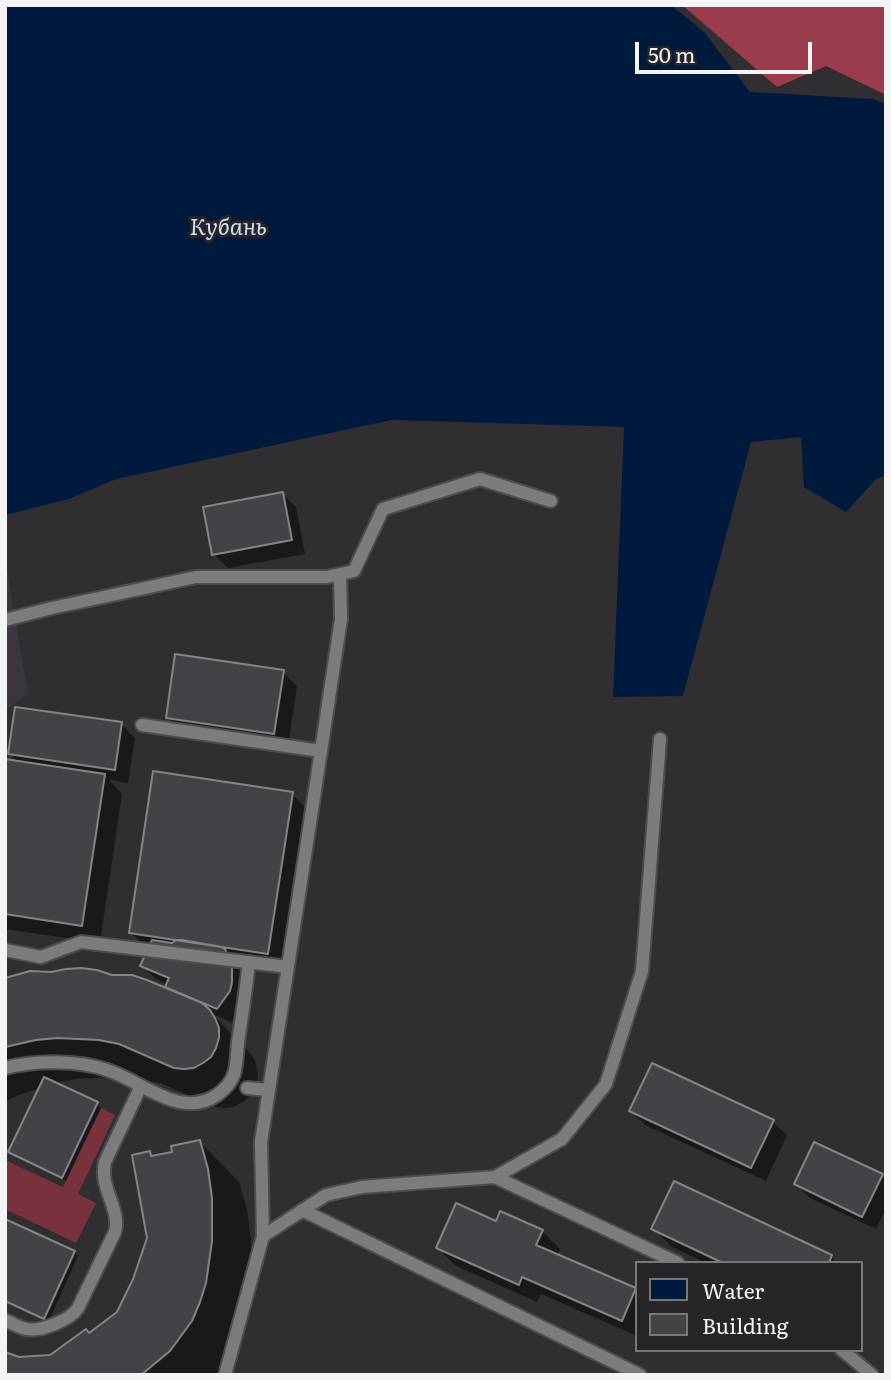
<!DOCTYPE html>
<meta charset="utf-8">
<style>
body{margin:0}
#map{position:relative;width:891px;height:1380px;overflow:hidden;background:#312e32;font-family:Literata,serif}
canvas{display:block}
.frame{position:absolute;inset:0;border:7px solid #f4f3f5;pointer-events:none}
.legend{position:absolute;left:635px;top:1261px;width:228px;height:91px;box-sizing:border-box;background:#272528;border:2px solid #79777a;margin:0;padding:9px 12px;list-style:none;font-size:21px;color:#f4f3f5}
.legend li{display:flex;align-items:center;gap:14px;height:35px}
.legend b{width:35px;border:2px solid #79777a}
.scale{position:absolute;left:635px;top:42px;width:177px;height:32px;box-sizing:border-box;border:4px solid #f4f3f5;border-top:0;padding-left:9px;font-size:21px;line-height:24px;white-space:nowrap;color:#f4f3f5;-webkit-text-stroke:5px #272528;paint-order:stroke}
</style>
<div id="map">
<canvas width="891" height="1380"></canvas>
<div class="frame"></div>
<ul class="legend">
<li><b style="height:19px;background:#001a3d"></b>Water</li>
<li><b style="height:19px;background:#434347"></b>Building</li>
</ul>
<div class="scale">50 m</div>
</div>
<script>
const c = document.querySelector('canvas').getContext('2d');
c.lineJoin = 'round';
function fillPath(path, color) { c.fillStyle = color; c.fill(path, 'evenodd'); }
function trace(path, color, width, dash) { c.strokeStyle = color; c.lineWidth = width; c.lineCap = dash ? 'butt' : 'round'; c.setLineDash(dash || []); c.stroke(path); }
function drawText(font, color, halo, rows, align = 'center') {
  c.font = font + ' Literata,serif'; c.lineWidth = 6; c.setLineDash([]); c.textBaseline = 'middle'; c.strokeStyle = halo; c.fillStyle = color; for (const [text, x, y, turn = 0] of rows) {
    c.save(); c.translate(x, y); c.rotate((+turn || 0) * Math.PI / 180); c.textAlign = isNaN(turn) ? turn : align; if (halo) c.strokeText(text, 0, 0); c.fillText(text, 0, 0); c.restore();
  }
}
fillPath(new Path2D(`
 M 5,558 L 28,694 L 5,710 Z`), '#3b353e');
fillPath(new Path2D(`
 M 101,1108 L 115,1115 L 78,1194 L 96,1203 L 76,1243 L 5,1209 L 5,1160 L 63,1187 Z`), '#78323d');
fillPath(new Path2D(`
 M 682,5 L 886,5 L 886,95 L 826,66 L 777,87 Z`), '#9a3c4c');
fillPath(new Path2D(`
 M 5,5 L 671,5 L 704,32 L 750,92 L 873,99 L 886,104 L 886,475 L 876,479 L 846,512 L 804,487 L 801,437 L 751,442 L 683,696 L 613,697 L 624,427 L 391,420 L 116,479 L 69,499 L 5,515 Z`), '#001a3d');
fillPath(new Path2D(`
 M 282,493 L 296,507 L 305,554 L 228,568 L 214,554 Z
 M 283,672 L 297,686 L 288,747 L 181,731 L 168,717 Z
 M 121,724 L 135,738 L 128,783 L 109,780 L 122,794 L 100,943 L 5,929 L 5,760 L 18,762 L 10,754 Z
 M 292,794 L 310,812 L 286,971 L 238,964 L 245,984 L 243,1006 L 231,1022 L 212,1014 L 249,1052 L 255,1060 L 257,1069 L 258,1079 L 255,1088 L 250,1096 L 243,1102 L 234,1107 L 225,1108 L 215,1107 L 160,1083 L 118,1077 L 76,1079 L 53,1083 L 97,1104 L 101,1108 L 66,1181 L 14,1156 L 10,1151 L 40,1088 L 16,1096 L 5,1102 L 5,980 L 172,992 L 167,987 L 168,985 L 156,979 L 142,966 L 149,950 L 130,932 Z
 M 631,1111 L 773,1122 L 787,1135 L 766,1181 L 645,1125 Z
 M 200,1142 L 239,1182 L 247,1210 L 251,1239 L 251,1281 L 221,1375 L 5,1375 L 18,1359 L 51,1357 L 90,1335 L 118,1313 L 135,1280 L 149,1238 L 150,1153 L 155,1157 L 174,1153 Z
 M 882,1176 L 886,1180 L 886,1209 L 876,1229 L 810,1198 L 796,1184 Z
 M 5,1221 L 74,1252 L 78,1256 L 49,1321 L 5,1302 Z
 M 497,1224 L 542,1231 L 560,1249 L 557,1256 L 635,1290 L 637,1292 L 637,1336 L 541,1294 L 537,1302 L 456,1266 L 438,1248 Z
 M 653,1228 L 831,1257 L 837,1263 L 706,1263 L 672,1247 Z`), '#0007');
const building = new Path2D(`
 M 283,492 L 292,540 L 212,555 L 203,507 Z
 M 175,654 L 284,670 L 274,734 L 166,718 Z
 M 15,707 L 122,722 L 115,770 L 8,754 Z
 M 5,759 L 105,774 L 82,926 L 5,914 Z
 M 153,771 L 293,792 L 268,954 L 129,933 Z
 M 152,940 L 172,943 L 176,940 L 182,940 L 222,947 L 225,949 L 232,968 L 232,982 L 230,991 L 217,1009 L 165,987 L 169,978 L 140,966 Z
 M 81,968 L 97,970 L 112,975 L 132,975 L 147,980 L 202,1003 L 210,1010 L 215,1018 L 219,1028 L 219,1038 L 216,1048 L 211,1057 L 203,1063 L 194,1068 L 184,1069 L 174,1068 L 119,1044 L 99,1040 L 57,1038 L 36,1040 L 5,1047 L 5,978 L 30,971 L 51,972 L 66,969 Z
 M 652,1063 L 774,1120 L 751,1168 L 629,1111 Z
 M 44,1077 L 98,1102 L 62,1178 L 8,1152 Z
 M 200,1140 L 208,1169 L 212,1198 L 212,1241 L 206,1283 L 200,1302 L 192,1321 L 170,1351 L 141,1375 L 5,1375 L 5,1352 L 19,1357 L 50,1355 L 86,1329 L 89,1333 L 117,1312 L 133,1279 L 147,1238 L 132,1155 L 150,1151 L 151,1156 L 172,1152 L 171,1146 Z
 M 814,1142 L 883,1174 L 862,1217 L 794,1184 Z
 M 674,1181 L 832,1255 L 829,1263 L 723,1263 L 651,1229 Z
 M 456,1203 L 496,1221 L 500,1211 L 543,1230 L 536,1245 L 636,1288 L 622,1321 L 522,1277 L 519,1285 L 436,1248 Z
 M 5,1219 L 75,1251 L 44,1319 L 5,1301 Z`);
fillPath(building, '#434347');
trace(building, '#838488', 2);
const lane = new Path2D(`
 M 5,620 L 52,608 L 196,577 L 327,577 L 354,571 L 383,509 L 480,479 L 551,501
 M 142,725 L 321,751 L 261,1142 L 263,1236
 M 321,751 L 341,619 L 340,574
 M 5,950 L 41,957 L 81,942 L 288,967
 M 5,1068 C 35,1060 78,1060 107,1070 C 142,1081 180,1120 217,1095 C 224,1090 231,1083 234,1074 C 237,1065 237,1052 238,1042 C 242,1016 246,989 249,962
 M 247,1088 L 269,1090
 M 495,1177 L 678,1263
 M 302,1210 L 640,1375
 M 5,1320 C 12,1323 19,1328 27,1329 C 40,1332 71,1320 78,1308 L 115,1232 C 121,1208 99,1189 105,1162 L 141,1086
 M 842,1350 L 872,1375
 M 225,1375 L 263,1236 L 326,1195 L 362,1187 L 495,1177 L 562,1139 L 606,1084 L 642,971 L 660,739`);
trace(lane, '#4e4c4f', 16);
trace(lane, '#7e7b7f', 12);
drawText('italic 23px', '#d0dff3', '#272528', [
 ["Кубань",228,228]
]);
</script>
